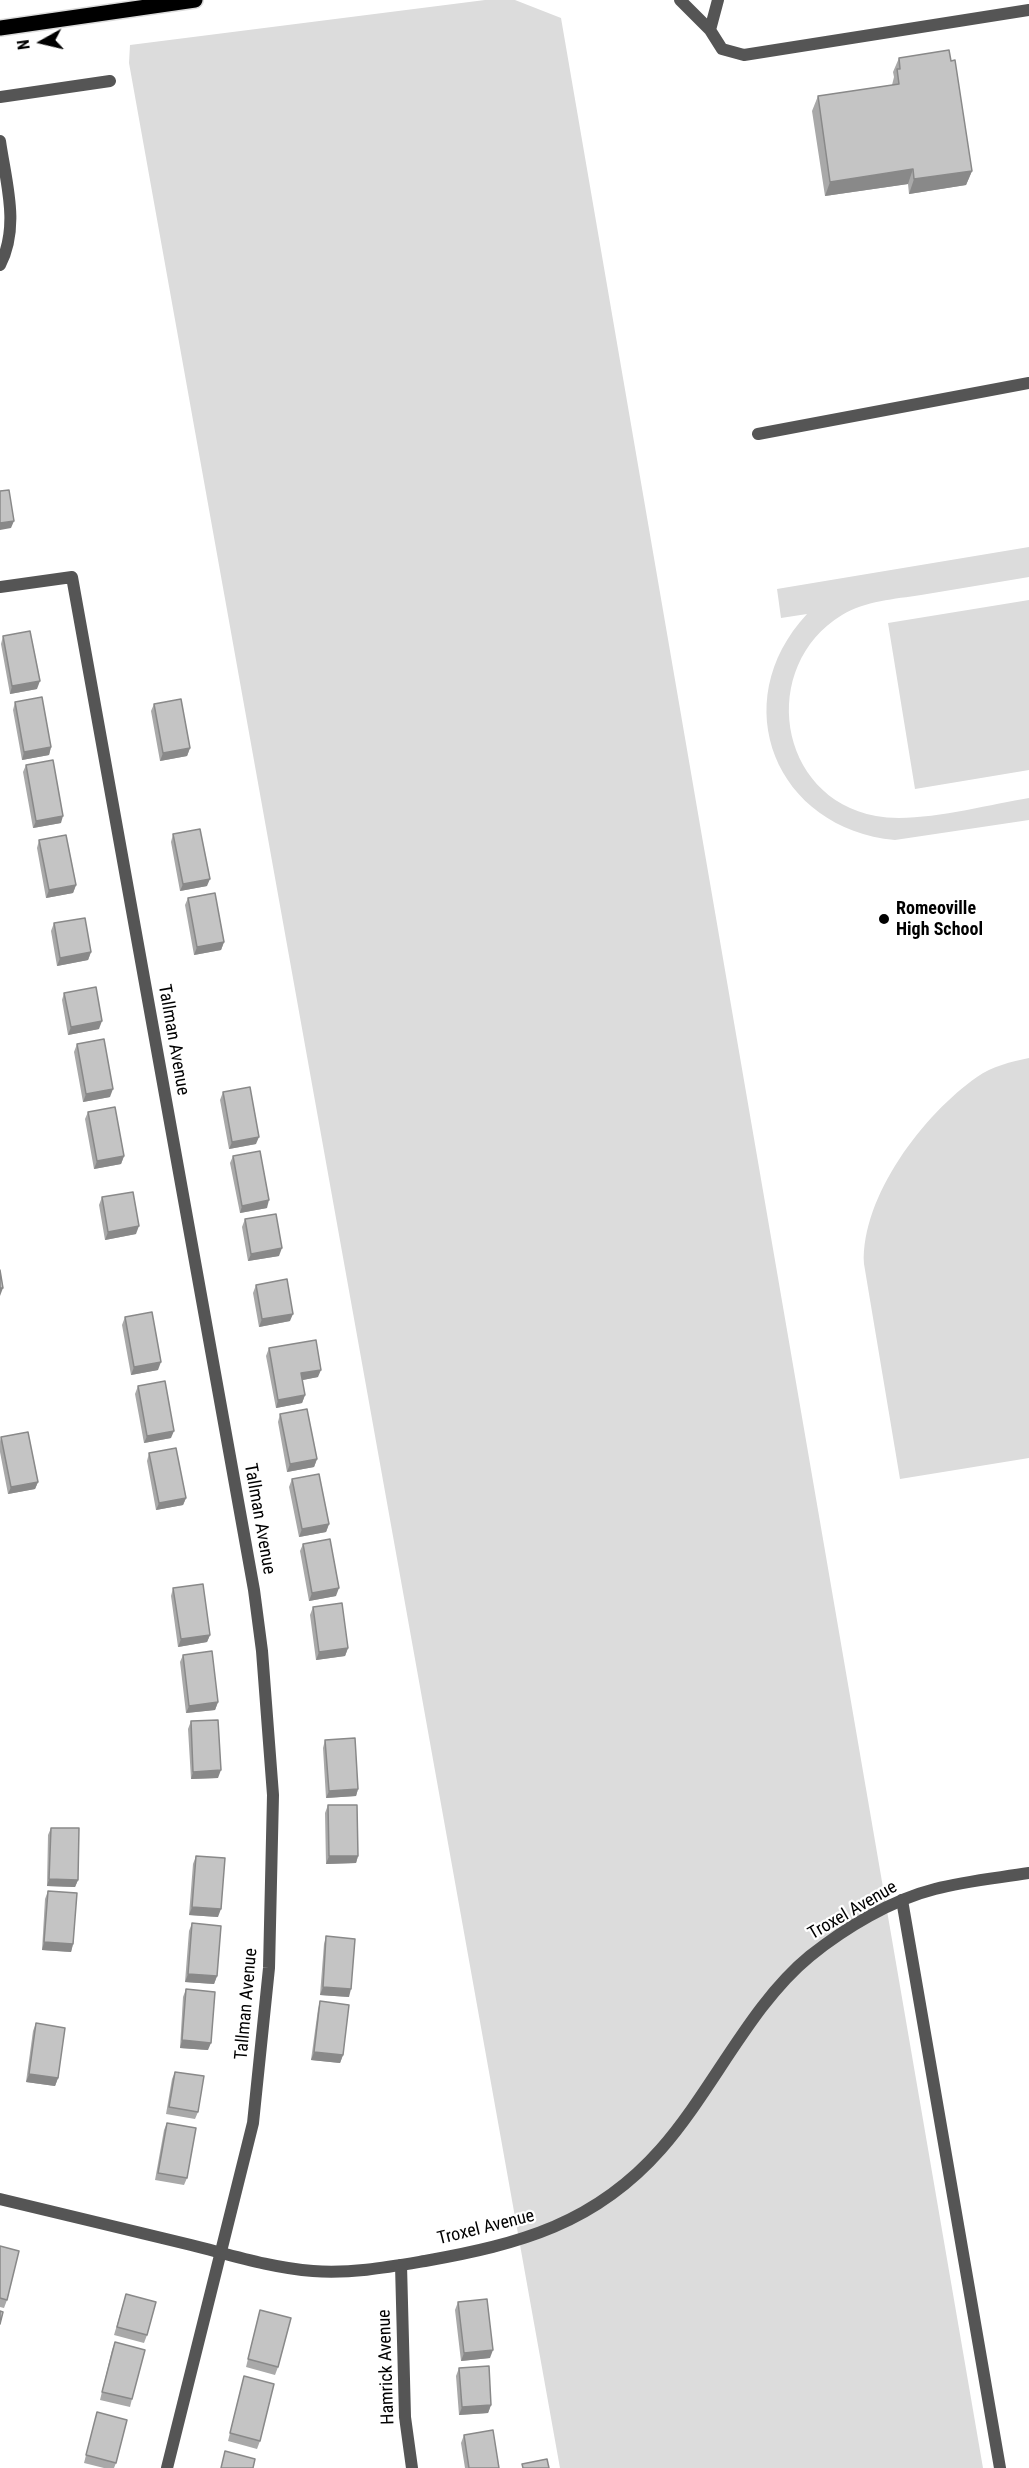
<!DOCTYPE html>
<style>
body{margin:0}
#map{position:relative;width:1029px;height:2468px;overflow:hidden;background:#fff;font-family:"Roboto Condensed",sans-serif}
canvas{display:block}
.north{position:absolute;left:12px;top:12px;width:60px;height:60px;-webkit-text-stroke:4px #fff;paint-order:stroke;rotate:262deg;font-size:16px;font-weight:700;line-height:24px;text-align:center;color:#000}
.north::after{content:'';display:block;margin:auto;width:21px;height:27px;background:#000;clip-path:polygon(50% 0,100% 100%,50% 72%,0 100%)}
</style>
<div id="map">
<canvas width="1029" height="2468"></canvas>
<div class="north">N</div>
</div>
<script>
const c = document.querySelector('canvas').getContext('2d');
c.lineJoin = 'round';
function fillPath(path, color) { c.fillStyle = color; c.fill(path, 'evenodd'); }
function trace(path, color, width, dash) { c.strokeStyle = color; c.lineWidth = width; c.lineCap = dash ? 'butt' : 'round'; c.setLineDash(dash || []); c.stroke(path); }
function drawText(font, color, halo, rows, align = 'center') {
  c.font = font + ' "Roboto Condensed",sans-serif'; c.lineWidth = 4.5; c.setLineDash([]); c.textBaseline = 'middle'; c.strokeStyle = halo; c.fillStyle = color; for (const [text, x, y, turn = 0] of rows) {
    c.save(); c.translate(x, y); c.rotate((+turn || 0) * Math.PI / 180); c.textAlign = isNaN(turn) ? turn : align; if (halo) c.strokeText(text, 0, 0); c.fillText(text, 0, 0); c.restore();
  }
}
fillPath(new Path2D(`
 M 485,0 L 515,0 L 561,18 L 983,2468 L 560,2468 L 129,63 L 130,45 Z
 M 1029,547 L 1029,577 C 993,583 957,589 921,595 C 895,599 865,601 842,615 C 758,666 777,798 876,816 C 917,824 986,805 1029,798 L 1029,820 L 895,840 C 776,829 724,703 807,614 L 781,618 L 777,589 Z
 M 1029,600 L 1029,770 L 915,789 L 888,623 Z
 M 1029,1058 L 1029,1458 L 900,1479 L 864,1264 C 861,1196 924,1114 977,1077 C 992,1066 1011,1062 1029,1058 Z`), '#dcdcdc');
const primary = new Path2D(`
 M 0,28 L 195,0`);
trace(primary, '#dbdbdb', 18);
trace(new Path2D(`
 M 680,0 L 710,30 L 722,49 L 744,55 L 1029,10
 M 710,30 L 718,0
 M 758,434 L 1029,383
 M 902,1900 L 1000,2468`), '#555', 12);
trace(new Path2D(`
 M 0,97 L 110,81
 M 0,141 C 6,183 20,226 0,265
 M 0,587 L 72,577 L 254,1590 L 262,1651 L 273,1795 L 269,1968 L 253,2123 L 167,2468
 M 401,2265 L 405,2417 L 412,2468`), '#555', 12);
trace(new Path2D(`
 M 0,2199 C 64,2214 127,2230 191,2245 C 231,2255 272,2268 313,2271 C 350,2274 389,2267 425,2261 C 520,2244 595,2224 661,2149 C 713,2090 750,2005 810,1956 C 845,1928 891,1900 935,1889 C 965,1881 998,1878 1029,1873`), '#555', 12);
trace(primary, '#000', 15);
fillPath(new Path2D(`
 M 899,58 L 951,61 L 972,171 L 966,185 L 909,194 L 908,184 L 825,196 L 812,111 L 818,96 L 892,85 L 894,77 L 893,72 Z
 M 3,636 L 37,689 L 10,694 L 1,644 Z
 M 15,702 L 51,747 L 49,755 L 22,760 L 13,710 Z
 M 154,704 L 190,748 L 187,756 L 160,761 L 151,711 Z
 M 26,765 L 61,823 L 33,828 L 23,772 Z
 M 173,834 L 207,886 L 180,891 L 171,842 Z
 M 39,840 L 76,885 L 73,893 L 46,898 L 37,848 Z
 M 188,898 L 224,942 L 221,950 L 194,955 L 185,905 Z
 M 54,923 L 91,952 L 88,960 L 57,966 L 51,931 Z
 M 64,993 L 99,1029 L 68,1035 L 62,1000 Z
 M 77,1044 L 110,1097 L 83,1102 L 74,1052 Z
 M 223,1092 L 256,1144 L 229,1149 L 220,1100 Z
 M 88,1112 L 124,1156 L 121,1164 L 94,1169 L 85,1119 Z
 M 233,1156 L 267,1208 L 240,1213 L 230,1163 Z
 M 102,1197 L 136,1234 L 105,1240 L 99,1205 Z
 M 245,1219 L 279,1256 L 248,1261 L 242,1227 Z
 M 256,1285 L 290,1321 L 259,1327 L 253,1293 Z
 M 125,1317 L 158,1370 L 131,1375 L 122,1325 Z
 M 269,1348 L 318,1377 L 302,1380 L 305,1395 L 302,1403 L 276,1408 L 266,1356 Z
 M 138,1386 L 171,1438 L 144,1443 L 135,1394 Z
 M 280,1414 L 317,1459 L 314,1467 L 287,1472 L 278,1422 Z
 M 1,1437 L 38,1482 L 35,1489 L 8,1494 L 0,1452 L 0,1441 Z
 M 149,1453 L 186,1498 L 183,1505 L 156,1510 L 147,1461 Z
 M 292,1479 L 329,1524 L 326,1532 L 299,1537 L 289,1487 Z
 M 303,1544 L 336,1596 L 309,1601 L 300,1551 Z
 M 173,1588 L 210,1635 L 207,1642 L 178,1647 L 171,1596 Z
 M 313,1607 L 348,1648 L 345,1656 L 316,1660 L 310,1615 Z
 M 183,1655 L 218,1702 L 215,1710 L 186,1713 L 180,1662 Z
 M 191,1721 L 218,1778 L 191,1779 L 188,1729 Z
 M 325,1740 L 358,1789 L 356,1796 L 326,1798 L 323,1748 Z
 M 328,1805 L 358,1856 L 356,1863 L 326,1864 L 325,1813 Z
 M 51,1828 L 78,1880 L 75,1887 L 47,1886 L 48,1835 Z
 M 196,1856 L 218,1917 L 189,1915 L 193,1864 Z
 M 48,1891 L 73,1944 L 71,1952 L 42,1950 L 45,1899 Z
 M 192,1923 L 217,1976 L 214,1984 L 185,1982 L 189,1931 Z
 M 326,1936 L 349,1997 L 320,1995 L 324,1944 Z
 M 186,1989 L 208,2050 L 180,2048 L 183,1997 Z
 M 320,2001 L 343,2055 L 340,2063 L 311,2060 L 318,2009 Z
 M 36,2023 L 58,2078 L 55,2086 L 26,2082 L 33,2031 Z
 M 175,2072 L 198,2112 L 195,2119 L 166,2114 L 172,2079 Z
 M 167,2123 L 187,2178 L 184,2185 L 155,2180 L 164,2130 Z
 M 0,2246 L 7,2300 L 4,2308 L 0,2307 Z
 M 126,2294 L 147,2335 L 144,2343 L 114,2335 Z
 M 458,2302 L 490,2358 L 461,2361 L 455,2310 Z
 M 260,2310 L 278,2367 L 275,2375 L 246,2367 L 258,2318 Z
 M 115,2342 L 132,2399 L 130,2407 L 100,2400 L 112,2350 Z
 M 459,2368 L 491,2405 L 488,2413 L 459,2415 L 456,2376 Z
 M 244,2376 L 260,2441 L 257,2449 L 228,2441 L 242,2384 Z
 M 97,2412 L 116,2463 L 114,2468 L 104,2468 L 84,2463 Z
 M 464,2435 L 499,2468 L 465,2468 L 461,2443 Z`), '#a9a9a9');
fillPath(new Path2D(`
 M 913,169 L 908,184 L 825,196 L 830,182 Z
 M 972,171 L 966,185 L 909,194 L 914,179 Z
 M 14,521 L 11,528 L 0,530 L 0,523 Z
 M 40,681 L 37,689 L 10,694 L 12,686 Z
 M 51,747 L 49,755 L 22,760 L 24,752 Z
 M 190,748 L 187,756 L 160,761 L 163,753 Z
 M 63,816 L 61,823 L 33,828 L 36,821 Z
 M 210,879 L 207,886 L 180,891 L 183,884 Z
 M 76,885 L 73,893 L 46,898 L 49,890 Z
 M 224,942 L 221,950 L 194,955 L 197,947 Z
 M 91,952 L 88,960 L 57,966 L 60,958 Z
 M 102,1021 L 99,1029 L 68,1035 L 71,1027 Z
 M 113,1089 L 110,1097 L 83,1102 L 86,1094 Z
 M 259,1137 L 256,1144 L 229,1149 L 232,1142 Z
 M 124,1156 L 121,1164 L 94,1169 L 97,1161 Z
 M 269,1200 L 267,1208 L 240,1213 L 242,1206 Z
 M 139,1226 L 136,1234 L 105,1240 L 108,1232 Z
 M 282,1248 L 279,1256 L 248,1261 L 251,1254 Z
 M 0,1288 L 3,1288 L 0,1296 Z
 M 293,1314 L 290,1321 L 259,1327 L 262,1319 Z
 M 161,1362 L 158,1370 L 131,1375 L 134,1367 Z
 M 321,1370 L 318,1377 L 298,1381 L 301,1373 Z
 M 305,1395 L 302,1403 L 276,1408 L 278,1400 Z
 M 174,1431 L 171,1438 L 144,1443 L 147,1436 Z
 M 317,1459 L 314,1467 L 287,1472 L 290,1464 Z
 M 38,1482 L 35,1489 L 8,1494 L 11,1487 Z
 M 186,1498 L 183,1505 L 156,1510 L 159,1503 Z
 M 329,1524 L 326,1532 L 299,1537 L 302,1529 Z
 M 339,1588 L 336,1596 L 309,1601 L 312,1593 Z
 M 210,1635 L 207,1642 L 178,1647 L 181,1639 Z
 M 348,1648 L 345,1656 L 316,1660 L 319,1652 Z
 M 218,1702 L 215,1710 L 186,1713 L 189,1706 Z
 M 221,1770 L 218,1778 L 191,1779 L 193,1772 Z
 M 358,1789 L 356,1796 L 326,1798 L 329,1791 Z
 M 329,1856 L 358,1856 L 356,1863 L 326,1864 Z
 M 49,1879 L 78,1880 L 75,1887 L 47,1886 Z
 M 192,1907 L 221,1909 L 218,1917 L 189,1915 Z
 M 44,1942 L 73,1944 L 71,1952 L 42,1950 Z
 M 188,1974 L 217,1976 L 214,1984 L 185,1982 Z
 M 323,1987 L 351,1989 L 349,1997 L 320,1995 Z
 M 182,2040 L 211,2043 L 208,2050 L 180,2048 Z
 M 314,2052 L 343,2055 L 340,2063 L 311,2060 Z
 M 29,2074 L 58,2078 L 55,2086 L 26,2082 Z
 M 493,2350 L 490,2358 L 461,2361 L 464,2353 Z
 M 491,2405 L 488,2413 L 459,2415 L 462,2407 Z`), '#898989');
const building = new Path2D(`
 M 949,50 L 951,61 L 955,60 L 972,171 L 914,179 L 913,169 L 830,182 L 818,96 L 899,84 L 897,69 L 900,69 L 899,58 Z
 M 9,490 L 14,521 L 0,523 L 0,491 Z
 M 30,631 L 40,681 L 12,686 L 3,636 Z
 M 42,697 L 51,747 L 24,752 L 15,702 Z
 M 181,699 L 190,748 L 163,753 L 154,704 Z
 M 53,760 L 63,816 L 36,821 L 26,765 Z
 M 200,829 L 210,879 L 183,884 L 173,834 Z
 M 66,835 L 76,885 L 49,890 L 39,840 Z
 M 215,893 L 224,942 L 197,947 L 188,898 Z
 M 85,918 L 91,952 L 60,958 L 54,923 Z
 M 96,987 L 102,1021 L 71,1027 L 64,993 Z
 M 104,1039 L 113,1089 L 86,1094 L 77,1044 Z
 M 250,1087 L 259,1137 L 232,1142 L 223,1092 Z
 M 115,1107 L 124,1156 L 97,1161 L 88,1112 Z
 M 260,1151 L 269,1200 L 242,1206 L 233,1156 Z
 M 133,1192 L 139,1226 L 108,1232 L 102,1197 Z
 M 276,1214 L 282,1248 L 251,1254 L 245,1219 Z
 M 0,1270 L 3,1288 L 0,1288 Z
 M 287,1279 L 293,1314 L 262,1319 L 256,1285 Z
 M 152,1312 L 161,1362 L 134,1367 L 125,1317 Z
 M 316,1340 L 321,1370 L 301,1373 L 305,1395 L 278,1400 L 269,1348 Z
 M 165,1381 L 174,1431 L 147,1436 L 138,1386 Z
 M 307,1409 L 317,1459 L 290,1464 L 280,1414 Z
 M 28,1432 L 38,1482 L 11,1487 L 1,1437 Z
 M 176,1448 L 186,1498 L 159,1503 L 149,1453 Z
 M 319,1474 L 329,1524 L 302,1529 L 292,1479 Z
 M 330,1539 L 339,1588 L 312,1593 L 303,1544 Z
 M 203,1584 L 210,1635 L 181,1639 L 173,1588 Z
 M 342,1603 L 348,1648 L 319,1652 L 313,1607 Z
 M 212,1651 L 218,1702 L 189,1706 L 183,1655 Z
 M 218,1720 L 221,1770 L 193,1772 L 191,1721 Z
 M 355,1738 L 358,1789 L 329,1791 L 325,1740 Z
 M 328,1805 L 357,1805 L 358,1856 L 329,1856 Z
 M 51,1828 L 79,1828 L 78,1880 L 49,1879 Z
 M 196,1856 L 225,1858 L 221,1909 L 192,1907 Z
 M 48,1891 L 77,1893 L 73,1944 L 44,1942 Z
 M 192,1923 L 221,1926 L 217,1976 L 188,1974 Z
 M 326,1936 L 355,1939 L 351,1989 L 323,1987 Z
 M 186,1989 L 215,1992 L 211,2043 L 182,2040 Z
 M 320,2001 L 349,2005 L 343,2055 L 314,2052 Z
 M 36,2023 L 65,2028 L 58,2078 L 29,2074 Z
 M 175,2072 L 204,2076 L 198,2112 L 169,2107 Z
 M 167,2123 L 196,2128 L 187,2178 L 158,2173 Z
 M 0,2246 L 19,2251 L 7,2300 L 0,2298 Z
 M 126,2294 L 156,2302 L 147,2335 L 117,2327 Z
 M 487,2299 L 493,2350 L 464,2353 L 458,2302 Z
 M 260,2310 L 291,2318 L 278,2367 L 248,2359 Z
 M 0,2311 L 3,2312 L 0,2324 Z
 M 115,2342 L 145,2350 L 132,2399 L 102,2392 Z
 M 489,2366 L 491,2405 L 462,2407 L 459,2368 Z
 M 244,2376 L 274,2384 L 260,2441 L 230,2433 Z
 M 97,2412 L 127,2420 L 116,2463 L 86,2455 Z
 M 493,2430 L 499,2468 L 469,2468 L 464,2435 Z
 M 225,2451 L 255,2459 L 253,2468 L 221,2468 Z
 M 547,2459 L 549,2468 L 523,2468 L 522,2464 Z`);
fillPath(building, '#c4c4c4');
trace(building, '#898989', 1.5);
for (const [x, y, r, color] of [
 [884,919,6,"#000"]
]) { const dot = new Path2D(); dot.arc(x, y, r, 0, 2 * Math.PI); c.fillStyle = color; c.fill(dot); trace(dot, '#fff', 2); }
drawText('bold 18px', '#000', '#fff', [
 ["Romeoville",896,909],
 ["High School",896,930]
], 'left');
drawText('18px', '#000', '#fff', [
 ["Tallman Avenue",173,1040,80],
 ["Tallman Avenue",259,1519,80],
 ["Troxel Avenue",853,1911,-30],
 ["Tallman Avenue",247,2004,-85],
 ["Troxel Avenue",486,2228,-14],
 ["Hamrick Avenue",387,2367,-92]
]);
</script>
